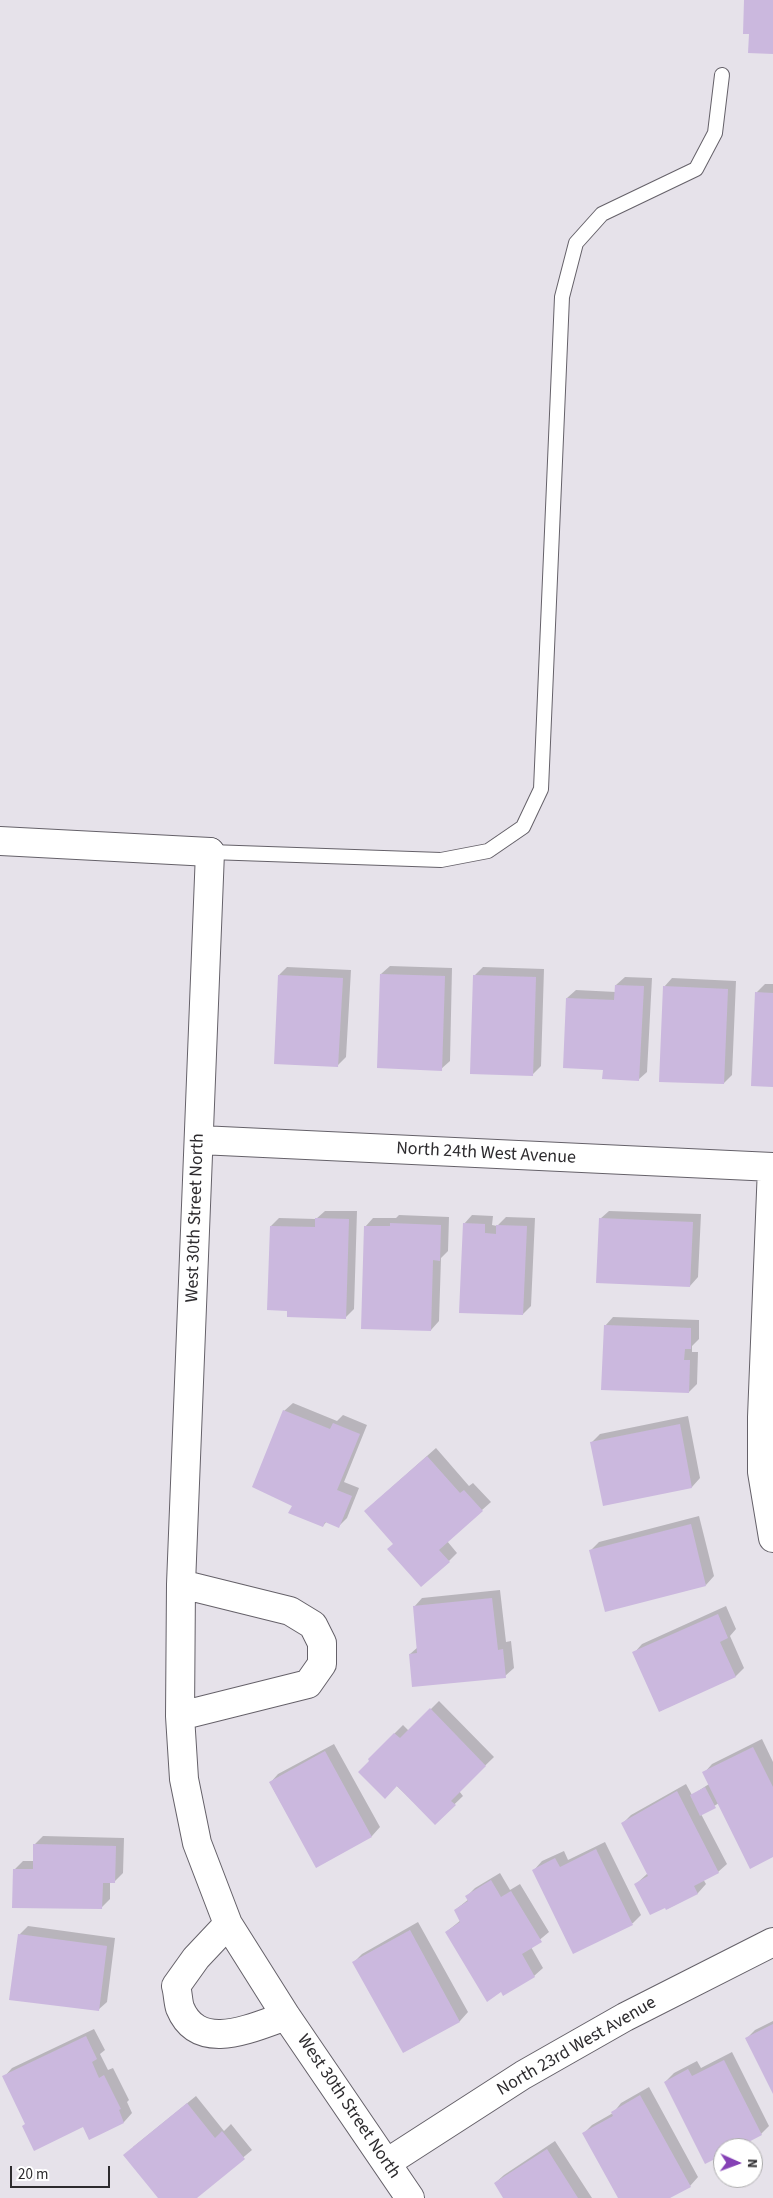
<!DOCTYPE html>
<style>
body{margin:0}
#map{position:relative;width:773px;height:2198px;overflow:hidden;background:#e6e2ea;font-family:"Source Sans 3",sans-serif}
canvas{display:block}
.north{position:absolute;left:713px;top:2138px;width:50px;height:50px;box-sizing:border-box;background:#fff;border:1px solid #abaaab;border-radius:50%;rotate:92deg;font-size:14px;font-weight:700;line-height:20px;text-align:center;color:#2d2b2e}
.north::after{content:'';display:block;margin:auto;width:18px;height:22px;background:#8541b5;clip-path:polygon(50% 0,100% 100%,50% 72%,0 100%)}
.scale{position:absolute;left:10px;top:2166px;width:100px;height:22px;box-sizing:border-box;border:2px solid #2d2b2e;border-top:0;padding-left:6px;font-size:15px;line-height:18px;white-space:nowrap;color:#2d2b2e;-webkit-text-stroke:4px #fff;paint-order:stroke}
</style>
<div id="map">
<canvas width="773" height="2198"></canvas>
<div class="north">N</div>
<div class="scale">20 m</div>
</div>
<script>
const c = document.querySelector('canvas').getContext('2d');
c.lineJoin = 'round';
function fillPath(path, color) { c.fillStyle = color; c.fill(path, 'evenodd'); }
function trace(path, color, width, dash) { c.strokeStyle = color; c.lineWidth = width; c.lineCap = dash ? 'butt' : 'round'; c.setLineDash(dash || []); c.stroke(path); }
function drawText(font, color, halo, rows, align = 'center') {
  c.font = font + ' "Source Sans 3",sans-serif'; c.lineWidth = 5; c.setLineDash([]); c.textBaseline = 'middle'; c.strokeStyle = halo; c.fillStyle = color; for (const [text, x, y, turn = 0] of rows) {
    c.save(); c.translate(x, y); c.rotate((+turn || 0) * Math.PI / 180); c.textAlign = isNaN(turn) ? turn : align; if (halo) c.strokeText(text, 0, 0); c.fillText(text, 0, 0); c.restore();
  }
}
fillPath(new Path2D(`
 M 390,966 L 452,968 L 450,1061 L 441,1069 L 381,974 Z
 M 287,967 L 351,970 L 346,1057 L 337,1066 L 279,975 Z
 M 483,967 L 544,969 L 541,1066 L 532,1075 L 474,976 Z
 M 625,977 L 652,978 L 647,1072 L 638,1080 L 604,1069 L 567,998 L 576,990 L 616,992 L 616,985 Z
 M 672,978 L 736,981 L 732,1075 L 724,1083 L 664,987 Z
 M 765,984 L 773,984 L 773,1086 L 757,992 Z
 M 325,1211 L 357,1211 L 354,1309 L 346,1317 L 271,1226 L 279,1218 L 316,1219 Z
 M 609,1211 L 701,1214 L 698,1277 L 690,1286 L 600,1219 Z
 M 399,1215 L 449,1217 L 448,1251 L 441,1258 L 439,1321 L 431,1330 L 365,1227 L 373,1218 L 396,1218 Z
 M 472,1215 L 493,1216 L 492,1225 L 497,1226 L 506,1217 L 535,1218 L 531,1306 L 523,1314 L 464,1224 Z
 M 613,1317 L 699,1320 L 699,1339 L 692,1346 L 692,1352 L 698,1352 L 697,1384 L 689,1392 L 605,1326 Z
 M 293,1403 L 337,1421 L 343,1415 L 367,1425 L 344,1482 L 359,1488 L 347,1518 L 339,1526 L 327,1521 L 323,1526 L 284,1411 Z
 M 688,1416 L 700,1478 L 692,1487 L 604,1505 L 591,1443 L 600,1434 Z
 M 436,1448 L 469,1486 L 473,1483 L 491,1502 L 447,1541 L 457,1553 L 449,1561 L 394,1544 L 374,1503 Z
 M 699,1516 L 714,1576 L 706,1585 L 590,1551 L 599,1542 Z
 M 500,1590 L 506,1642 L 511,1641 L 514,1668 L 505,1676 L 410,1654 L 418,1647 L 414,1607 L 422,1598 Z
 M 726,1606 L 736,1629 L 730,1636 L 744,1668 L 736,1676 L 660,1711 L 634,1653 L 642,1644 Z
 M 439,1701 L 494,1757 L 459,1791 L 463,1796 L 435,1823 L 369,1759 L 403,1725 L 409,1731 Z
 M 762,1739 L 773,1762 L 773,1856 L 719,1803 L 701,1814 L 727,1864 L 718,1872 L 703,1879 L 706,1884 L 698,1893 L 667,1909 L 636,1884 L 648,1873 L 623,1823 L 631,1815 L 686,1784 L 692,1795 L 709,1784 L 704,1773 L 712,1764 Z
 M 334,1744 L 380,1827 L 372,1836 L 316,1866 L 270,1783 L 278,1774 Z
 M 43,1836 L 124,1838 L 123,1873 L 114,1882 L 110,1882 L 110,1899 L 101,1908 L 14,1870 L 23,1861 L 34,1861 L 34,1845 Z
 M 605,1842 L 641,1915 L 633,1923 L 574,1952 L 534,1870 L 542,1861 L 564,1851 L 568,1860 Z
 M 500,1873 L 510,1890 L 520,1884 L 549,1932 L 531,1947 L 543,1968 L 534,1976 L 504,1994 L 446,1932 L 461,1920 L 455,1910 L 469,1899 L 467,1896 L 475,1888 Z
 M 418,1922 L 468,2012 L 460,2021 L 404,2052 L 354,1962 L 362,1954 Z
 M 28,1926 L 115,1938 L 107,2002 L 98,2010 L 19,1935 Z
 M 773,2021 L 773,2091 L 746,2039 L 755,2030 Z
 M 94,2029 L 105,2050 L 100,2054 L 108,2070 L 113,2068 L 129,2100 L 127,2102 L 132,2113 L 124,2122 L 90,2138 L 84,2125 L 26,2123 L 4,2077 L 12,2068 Z
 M 732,2052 L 769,2126 L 761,2134 L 734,2148 L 723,2148 L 723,2154 L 665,2082 L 674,2073 L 697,2061 L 701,2068 Z
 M 649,2087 L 698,2177 L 690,2186 L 668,2198 L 619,2198 L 584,2133 L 592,2125 L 613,2113 L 621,2103 Z
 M 196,2096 L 224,2131 L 231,2124 L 252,2150 L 195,2198 L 159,2198 L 133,2147 Z
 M 555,2141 L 592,2198 L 505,2198 L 495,2183 L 504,2175 Z`), '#0003');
fillPath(new Path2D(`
 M 744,0 L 773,0 L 773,54 L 748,53 L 749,34 L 743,34 Z
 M 380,974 L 445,976 L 442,1071 L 377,1068 Z
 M 278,975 L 343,978 L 338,1067 L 274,1064 Z
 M 473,975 L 536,977 L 533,1076 L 470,1074 Z
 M 615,985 L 644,986 L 639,1081 L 602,1079 L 603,1070 L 563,1068 L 566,998 L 614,1000 Z
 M 663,986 L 728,989 L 724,1084 L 659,1082 Z
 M 755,992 L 773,993 L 773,1087 L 751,1086 Z
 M 315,1218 L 349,1219 L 346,1319 L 287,1317 L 287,1311 L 267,1310 L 270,1226 L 315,1227 Z
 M 599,1218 L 693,1222 L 690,1287 L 596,1283 Z
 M 390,1223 L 441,1225 L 440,1261 L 433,1260 L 431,1331 L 361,1329 L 364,1226 L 390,1226 Z
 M 463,1223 L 485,1224 L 485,1233 L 496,1234 L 496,1225 L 527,1226 L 523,1315 L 459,1313 Z
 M 604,1325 L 691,1328 L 691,1349 L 685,1349 L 684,1360 L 690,1360 L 689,1393 L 601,1390 Z
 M 283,1410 L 330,1429 L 333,1423 L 360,1434 L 337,1490 L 352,1496 L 339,1528 L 325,1522 L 323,1527 L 288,1513 L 292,1506 L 252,1487 Z
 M 680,1424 L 692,1488 L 603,1506 L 590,1442 Z
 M 427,1456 L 460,1493 L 464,1490 L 483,1511 L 439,1550 L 450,1562 L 421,1587 L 387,1549 L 393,1544 L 364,1511 Z
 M 691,1524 L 706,1586 L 605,1612 L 589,1550 Z
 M 492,1598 L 498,1650 L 503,1649 L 506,1678 L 412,1687 L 409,1654 L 417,1653 L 413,1606 Z
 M 718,1614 L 728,1638 L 720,1642 L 736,1677 L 659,1712 L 632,1652 Z
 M 430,1708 L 486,1766 L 451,1801 L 456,1805 L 435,1825 L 397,1786 L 385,1799 L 358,1772 L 369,1761 L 368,1759 L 394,1733 L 400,1738 Z
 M 753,1747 L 773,1787 L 773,1857 L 750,1869 L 702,1772 Z
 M 325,1751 L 372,1837 L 316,1868 L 269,1782 Z
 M 705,1787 L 716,1808 L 700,1816 L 690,1795 Z
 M 677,1791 L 719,1873 L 694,1886 L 698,1894 L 666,1910 L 665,1908 L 650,1915 L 634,1884 L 648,1876 L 621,1823 Z
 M 33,1844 L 116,1846 L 115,1883 L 103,1883 L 102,1909 L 12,1908 L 13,1869 L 33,1869 Z
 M 596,1849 L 633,1925 L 573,1954 L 532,1870 L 555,1858 L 560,1867 Z
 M 491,1880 L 501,1897 L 511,1891 L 542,1942 L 522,1954 L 535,1977 L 503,1996 L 501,1992 L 487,2002 L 445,1932 L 460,1922 L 454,1910 L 468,1901 L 465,1896 Z
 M 410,1930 L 460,2022 L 403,2053 L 352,1962 Z
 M 18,1934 L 107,1946 L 99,2011 L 9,2000 Z
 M 773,2024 L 773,2094 L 745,2038 Z
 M 86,2036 L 97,2059 L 92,2062 L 99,2078 L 104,2075 L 121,2109 L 119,2110 L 124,2123 L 89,2140 L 83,2127 L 34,2151 L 22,2126 L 25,2124 L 2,2076 Z
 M 724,2060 L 762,2135 L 737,2148 L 723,2148 L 723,2155 L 705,2164 L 664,2082 L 688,2069 L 692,2076 Z
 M 640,2095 L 691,2187 L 670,2198 L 618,2198 L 582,2133 L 613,2116 L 611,2112 Z
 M 187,2103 L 215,2138 L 222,2131 L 245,2159 L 197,2198 L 158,2198 L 123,2155 Z
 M 547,2149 L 578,2198 L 503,2198 L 494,2183 Z`), '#cbb8de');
const lane = new Path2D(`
 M 210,852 L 441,860 L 488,851 L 523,827 L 541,789 L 562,297 L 576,243 L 602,214 L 696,169 L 715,133 L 722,75`);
const street = new Path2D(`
 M 210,852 L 181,1584 L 180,1716 L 184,1779 L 197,1843 L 228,1924 L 286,2016 L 410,2198
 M 200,1140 L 773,1167
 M 772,1167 L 762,1417 L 762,1472 L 773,1538
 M 180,1716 L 308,1684 L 322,1664 L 322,1643 L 313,1625 L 290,1611 L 181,1584
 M 228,1924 L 196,1958 L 176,1986 C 178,1993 178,2002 180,2008 C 199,2054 253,2027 286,2016
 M 388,2162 L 523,2075 L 625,2017 L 773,1942`);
const secondary = new Path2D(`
 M 0,841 L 210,852`);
trace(lane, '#656169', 16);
trace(street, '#656169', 30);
trace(secondary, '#656169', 30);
trace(lane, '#fff', 14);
trace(street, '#fff', 28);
trace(secondary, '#fff', 28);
drawText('18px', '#2d2b2e', '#fff', [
 ["North 24th West Avenue",486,1154,3],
 ["West 30th Street North",196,1218,-88],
 ["North 23rd West Avenue",577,2047,-30],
 ["West 30th Street North",348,2107,56]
]);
</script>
